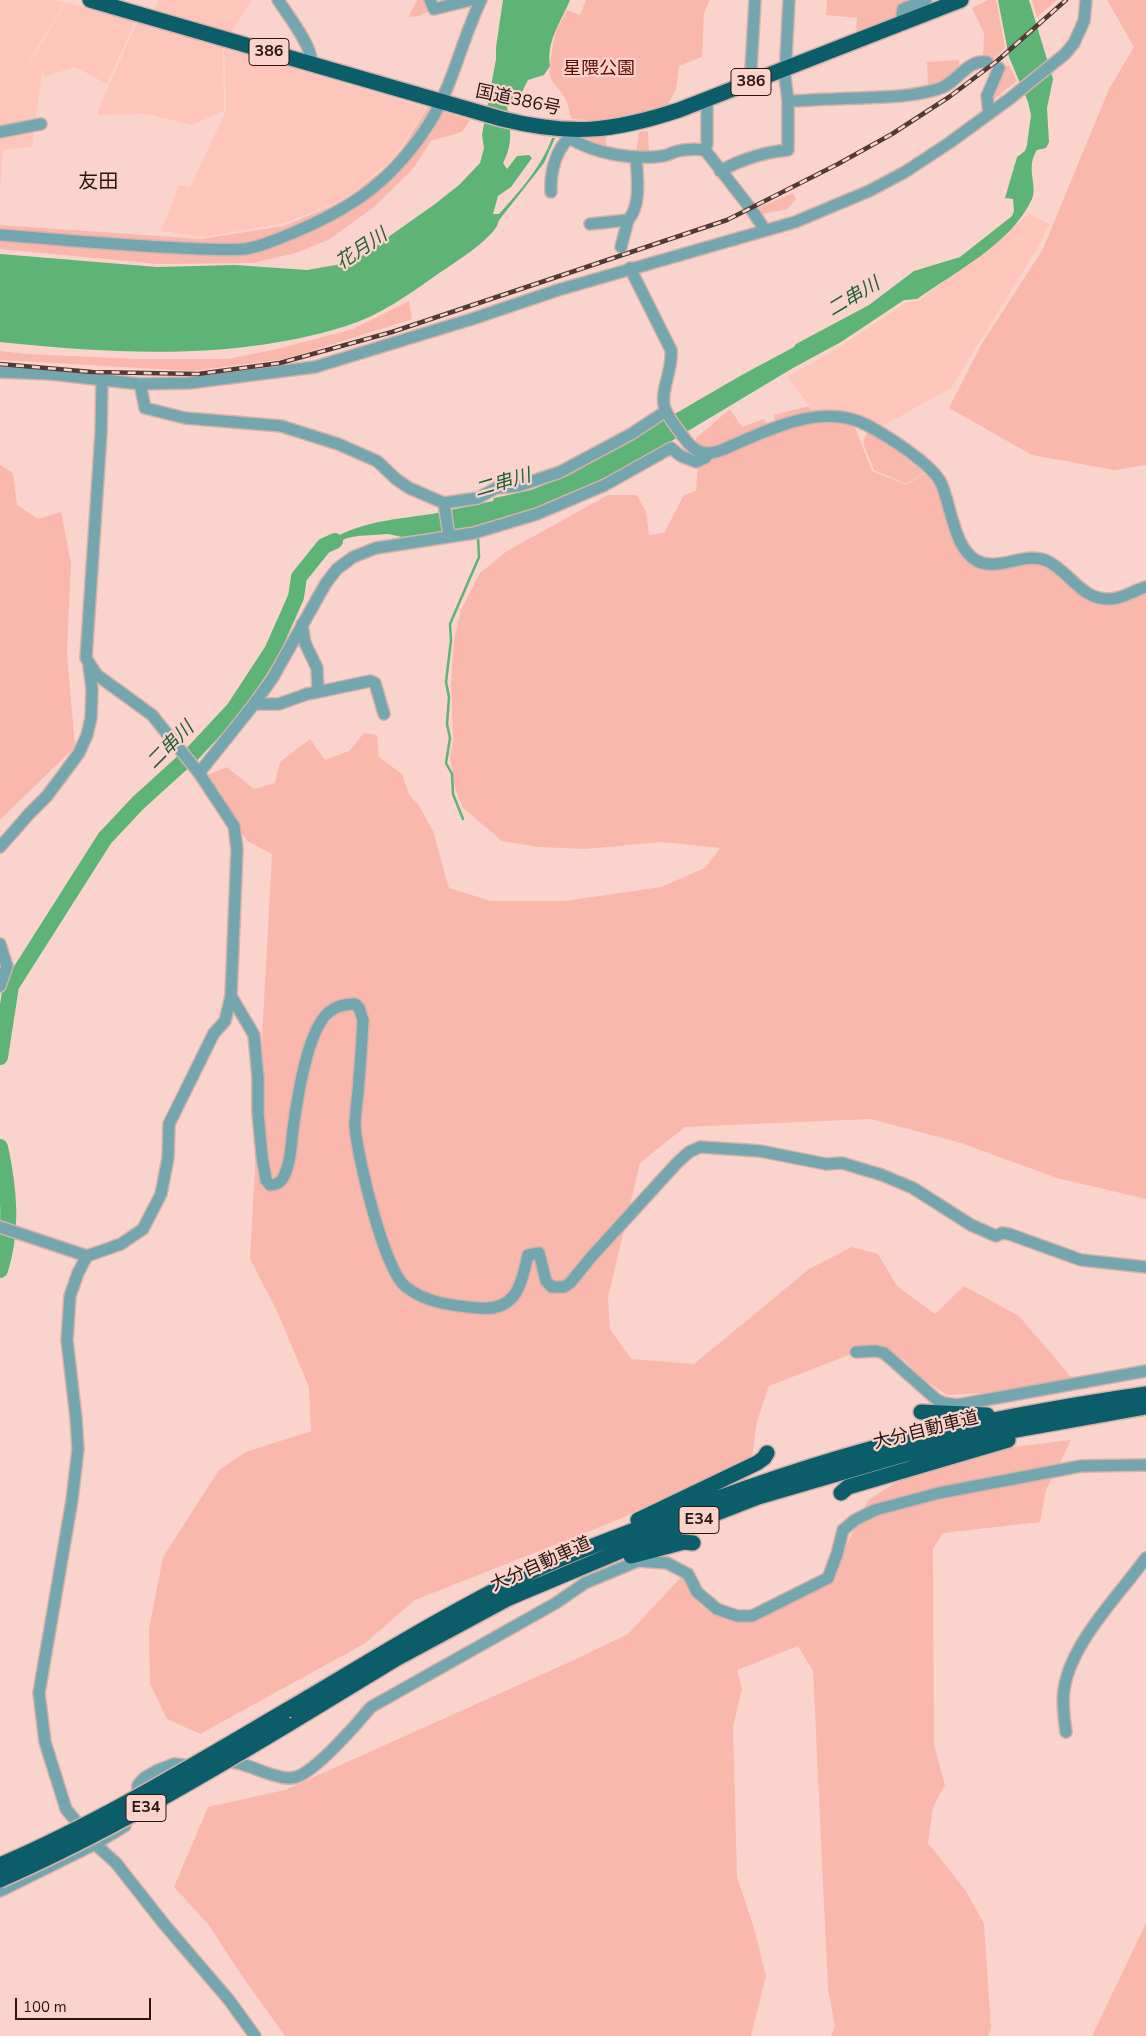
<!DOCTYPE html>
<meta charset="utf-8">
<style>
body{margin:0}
#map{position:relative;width:1146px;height:2036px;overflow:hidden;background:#fad4cc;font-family:"Nunito Sans",sans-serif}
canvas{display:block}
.scale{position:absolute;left:15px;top:1998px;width:136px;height:22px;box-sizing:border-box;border:2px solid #291410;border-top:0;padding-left:6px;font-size:15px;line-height:18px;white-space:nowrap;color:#291410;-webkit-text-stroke:4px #fad4cc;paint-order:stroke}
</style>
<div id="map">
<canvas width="1146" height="2036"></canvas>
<div class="scale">100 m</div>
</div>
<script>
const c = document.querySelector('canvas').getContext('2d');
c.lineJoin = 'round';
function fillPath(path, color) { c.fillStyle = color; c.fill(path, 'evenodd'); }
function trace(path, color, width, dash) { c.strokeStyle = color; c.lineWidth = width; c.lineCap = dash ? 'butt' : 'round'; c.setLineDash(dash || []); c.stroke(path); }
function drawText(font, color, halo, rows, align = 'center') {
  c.font = font + ' "Nunito Sans","Noto Sans JP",sans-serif'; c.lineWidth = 4.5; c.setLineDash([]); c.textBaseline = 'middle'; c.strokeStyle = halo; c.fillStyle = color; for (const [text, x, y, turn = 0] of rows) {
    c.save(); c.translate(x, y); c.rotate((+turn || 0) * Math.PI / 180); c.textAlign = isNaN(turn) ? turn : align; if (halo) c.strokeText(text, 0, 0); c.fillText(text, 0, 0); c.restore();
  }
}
fillPath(new Path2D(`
 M 0,0 L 56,0 L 65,2 L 28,63 L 42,74 L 32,147 L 3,150 L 0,194 Z
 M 158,0 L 252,0 L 231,33 L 154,11 Z
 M 66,2 L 135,21 L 107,84 L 75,67 L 46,76 L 29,64 Z
 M 137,22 L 223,47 L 224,111 L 192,125 L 145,114 L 98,115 L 98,110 Z
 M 224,48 L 426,108 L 393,159 L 343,200 L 285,223 L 204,237 L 161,231 L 179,185 L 190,187 L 226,111 Z
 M 1029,214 L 1050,224 L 1039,246 L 951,388 L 881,427 L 815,413 L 787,377 L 840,347 L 904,304 L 920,300 Z`), '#fec6bb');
fillPath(new Path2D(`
 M 417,0 L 427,0 L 431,10 L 419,16 L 408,17 Z
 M 586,0 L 710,0 L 704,13 L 702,57 L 679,66 L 676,89 L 668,104 L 644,112 L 598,121 L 572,119 C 569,114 569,105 565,98 C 561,90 552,84 550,77 C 548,69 554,40 556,31 C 559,24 564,17 567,10 L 580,15 Z
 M 827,0 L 917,0 L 898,16 L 856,33 L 857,18 L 826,15 Z
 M 988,0 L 996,0 L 1005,48 L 986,67 L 983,58 L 984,33 L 972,8 Z
 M 1032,0 L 1057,0 L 1037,17 Z
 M 1107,0 L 1146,0 L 1146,465 L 1114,470 L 1032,455 L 949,408 L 981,345 L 1043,249 L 1109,89 L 1134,47 Z
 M 959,60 L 960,72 L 928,90 L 927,62 Z
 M 1009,65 L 1017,81 L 990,102 L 1002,68 Z
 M 428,107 L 470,120 L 462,132 L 431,141 L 413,169 L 373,208 L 328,240 L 296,253 L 253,263 L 158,264 L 0,249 L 0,225 L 201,239 L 284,226 L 343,201 L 394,161 Z
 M 648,131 L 649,154 L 636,154 L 639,132 Z
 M 606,136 L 606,150 L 576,138 Z
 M 793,193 L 796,199 L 787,209 L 759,215 L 755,209 Z
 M 409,301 L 412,319 L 286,359 L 192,371 L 0,360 L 0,351 L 27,354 L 138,359 L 228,359 L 282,348 L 353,329 Z
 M 809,406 L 813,412 L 776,423 L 774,415 Z
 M 730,409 L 742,427 L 764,419 L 768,427 C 749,434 715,452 696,444 L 696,438 Z
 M 832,420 L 854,425 L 872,471 L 907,485 L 924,473 L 937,485 L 964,560 L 988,568 L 1028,562 L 1052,570 L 1087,599 L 1110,606 L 1146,594 L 1146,1199 L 1057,1178 L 961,1143 L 871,1119 L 685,1127 L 640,1163 L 608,1297 L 610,1329 L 631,1359 L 694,1364 L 809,1269 L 852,1247 L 878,1254 L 897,1286 L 935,1314 L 964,1286 L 1019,1316 L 1072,1378 L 1006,1392 L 947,1395 L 923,1379 L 904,1360 L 872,1346 L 769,1386 L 757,1421 L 752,1457 L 615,1521 L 415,1600 L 364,1644 L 200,1734 L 167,1719 L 150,1684 L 149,1629 L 163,1557 L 219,1470 L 246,1452 L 311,1431 L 309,1387 L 276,1309 L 250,1259 L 272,854 L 247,841 L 207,775 L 227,767 L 254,789 L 275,783 L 280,762 L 310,739 L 325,760 L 349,751 L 364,733 L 377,735 L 379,757 L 402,774 L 409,795 L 418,804 L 433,831 L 449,888 L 491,901 L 564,901 L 661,887 L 705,868 L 720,848 L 662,842 L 585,849 L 539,847 L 502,841 L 463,808 L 455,788 L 450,758 L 453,740 L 451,683 L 454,640 L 461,610 L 480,573 L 507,551 L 608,495 L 637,495 L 646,512 L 649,535 L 664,533 L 684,495 L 696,491 L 698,465 L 781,429 Z
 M 867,432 L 881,439 L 924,472 L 907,484 L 874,470 L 863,443 Z
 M 0,465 L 13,473 L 17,505 L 38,519 L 61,512 L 71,563 L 67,653 L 75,747 L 0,820 Z
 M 1071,1440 L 1046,1490 L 1040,1522 L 943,1533 L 933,1549 L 934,1745 L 945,1785 L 933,1807 L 928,1843 L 966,1891 L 984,1924 L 991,2028 L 988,2036 L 831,2036 L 835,2027 L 828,1989 L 813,1671 L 798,1646 L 737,1670 L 742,1689 L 733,1727 L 737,1877 L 754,1928 L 766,1976 L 751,2036 L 285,2036 L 242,1976 L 208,1924 L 174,1887 L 208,1807 L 285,1790 L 574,1660 L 628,1634 L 681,1577 L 701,1606 L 744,1622 L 828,1584 L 868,1500 L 895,1483 L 981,1451 Z
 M 1146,1923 L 1146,2036 L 1092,2036 Z`), '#f9b8ab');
fillPath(new Path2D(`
 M 503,0 L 570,0 C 561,22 546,41 550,66 L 544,75 L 528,80 L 520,96 L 507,107 C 511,127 513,145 503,163 L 507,169 L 517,156 L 529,155 L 532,158 L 511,187 L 498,196 L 493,214 L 499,214 C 519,192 542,166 552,138 L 555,138 L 544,163 L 500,219 C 498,221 498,224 497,226 C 488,242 451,265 435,276 C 408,295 379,316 346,326 C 234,361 115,354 0,342 L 0,254 L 157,267 L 235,265 L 307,270 L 353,262 L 435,204 L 459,185 L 480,163 L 484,148 L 482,135 L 496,59 L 496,47 Z
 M 998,0 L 1029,0 L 1053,79 L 1047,108 L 1049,142 L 1046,148 L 1037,150 C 1025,168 1038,185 1032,199 C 1012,243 955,272 917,299 L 904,300 L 841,342 L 793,368 L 608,479 L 526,513 L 475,527 L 402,537 L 388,534 L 358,536 L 347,538 L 337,543 L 321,555 L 317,550 C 349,522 391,520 432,514 C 452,510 473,505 493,501 L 494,498 L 531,490 L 573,473 L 740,376 L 794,347 L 796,344 L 869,305 L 914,271 L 960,257 L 1012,216 L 1014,211 L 1013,199 L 1005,198 L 1017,157 L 1025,151 L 1027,145 L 1031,115 L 1028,102 L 1009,57 Z`), '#5eb376');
trace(new Path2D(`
 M 463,819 L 453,794 L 452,774 L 446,763 L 450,738 L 447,724 L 449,697 L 446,682 L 451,640 L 450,624 L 479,557 L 478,537`), '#5eb376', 2.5);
trace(new Path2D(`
 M 0,1057 L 11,986 L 105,838 L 138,803 L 193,753 L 234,709 L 272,651 L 296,597 L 299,577 L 324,546 L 335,541
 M 0,1147 C 9,1189 13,1229 0,1270`), '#5eb376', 16);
const minor = new Path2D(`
 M 278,0 C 287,14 315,49 311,65
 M 430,0 L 434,9 L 471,0
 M 789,0 L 785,77 L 788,101 C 804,101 819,99 835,99 C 869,97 905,99 938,89 C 957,84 966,59 987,62
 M 905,22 L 902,14 L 903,9 L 926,0
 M 751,69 L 755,0
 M 989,114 L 987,96 L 999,68
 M 568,130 L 569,138 C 596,154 632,160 663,156 C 668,155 673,152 678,151 C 687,149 696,149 705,150 L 751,209 L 765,230
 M 0,132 L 41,124
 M 705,150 L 707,144 L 707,99
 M 720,171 C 742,159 764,152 788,150 L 788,101
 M 551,192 C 550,174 555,151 569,138
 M 590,224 L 628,220 C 642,205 637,175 636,157
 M 0,235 C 54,239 108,244 162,247 C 189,248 218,251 245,249 C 261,247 280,238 295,232 C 356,206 394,179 430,122 C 453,85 462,39 481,0
 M 621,247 L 628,220
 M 630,268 L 671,350 C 673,370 661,388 664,405 C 666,415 674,424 679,431 C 685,439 691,449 701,452 C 713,456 729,447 740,442 C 780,425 825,404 867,425 C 887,436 931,463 941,483 C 951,505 954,549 977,561 C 999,572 1025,551 1047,561 C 1071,572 1080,600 1110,599 C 1123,599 1134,590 1146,587
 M 0,372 L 51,374 L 140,384 L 189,383 L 315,367 L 472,319 L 558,290 L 795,222 L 869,191 L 905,172 L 949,143 L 1008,100 L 1065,54 L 1074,43 L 1084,21 L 1086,0
 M 140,384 L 145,408 L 185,418 L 281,426 L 338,444 L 377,461 L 396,479 L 409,488 L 444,503 L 478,498 L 496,488 L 518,486 L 560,472 L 631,434 L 666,411
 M 444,503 L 449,536
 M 302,624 L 305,643 L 317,668 L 318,692 L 370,681 L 375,683 L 384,714
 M 254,704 L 279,704 L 307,694 L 318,692
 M 199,773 L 251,708 L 272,679 L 326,583 L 337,569 L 353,557 L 376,548 L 474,533 L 537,514 L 605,485 L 671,448 L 681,456 L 696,462 L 705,458 L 709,453
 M 0,847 L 29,814 L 47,796 L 79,753 L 87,735 L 91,718 L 92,689 L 89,666
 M 0,944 L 7,966 L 0,986
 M 231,996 L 254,1035 L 258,1078 L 258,1113 L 262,1156 L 266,1180 L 270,1185 C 276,1185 280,1183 283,1178 C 291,1163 291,1145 293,1129 C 297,1100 307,1030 329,1012 C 336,1006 346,1004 355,1004 L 359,1008 L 363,1020 C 362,1044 360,1068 358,1092 C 357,1103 355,1115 355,1126 C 357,1156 384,1270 406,1287 C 426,1303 454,1306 478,1308 C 517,1312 521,1284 528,1255 L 539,1253 L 546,1281 L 552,1287 L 564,1287 L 570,1283 L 593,1255 L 677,1163 L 689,1152 L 700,1147 L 760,1151 L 826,1164 L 842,1163 L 882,1175 L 913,1188 L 971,1225 L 996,1236 L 1002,1233 L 1009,1234 L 1081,1260 L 1146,1267
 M 0,1227 L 87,1256 L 121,1244 L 143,1229 L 161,1194 L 168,1158 L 169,1124 L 214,1033 L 225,1021 L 231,996 L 237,849 L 234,826 L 199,773 L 152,715 L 97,675 L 86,658 L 101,433 L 102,381
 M 87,1256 L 78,1273 L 70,1296 L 67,1340 L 76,1418 L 78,1449 L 72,1500 L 39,1693 L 45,1742 L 66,1809 L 95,1844 L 116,1863 L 164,1924 L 229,2000 L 255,2036
 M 856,1352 L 876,1351 L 884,1353 L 937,1400 L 944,1403 L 957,1405 L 1146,1371
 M 1066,1732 C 1064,1718 1062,1704 1064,1690 C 1070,1644 1119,1595 1146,1558
 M 222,1762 C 241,1760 259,1772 277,1776 C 283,1778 290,1779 296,1777 C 316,1771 357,1724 371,1707 L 556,1603 L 585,1583 L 638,1561 L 667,1563 L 688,1574 L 697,1592 L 717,1609 L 737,1616 L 752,1616 L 828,1578 L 837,1554 L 843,1530 L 855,1520 L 875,1510 L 939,1493 L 1081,1466 L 1146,1465
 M 136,1802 L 138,1785 L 144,1778 L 156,1771 L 174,1764 L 194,1766
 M 0,1891 L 95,1844 L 125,1826`);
const highway = new Path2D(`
 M 90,0 L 502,119 C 571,136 612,132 679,110 L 961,0
 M 921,1412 L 987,1415
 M 841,1493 L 848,1487 L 1008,1440
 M 638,1520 L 757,1463 L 764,1458 L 767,1453
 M 631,1556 L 684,1542 L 693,1543
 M 287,1710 C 367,1663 445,1614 529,1573 C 567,1555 606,1541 645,1526 C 728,1493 813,1463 900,1441 C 981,1421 1063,1406 1146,1394
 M 287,1725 L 394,1660 L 509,1598 L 642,1542 L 758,1497 L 902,1455 L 993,1434 L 1146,1407`);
trace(minor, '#d4b1aa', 14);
trace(highway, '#d4b1aa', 18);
trace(minor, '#74a6b0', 11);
trace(highway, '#0a5d69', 15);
const rail = new Path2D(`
 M 0,364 L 92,372 L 198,374 L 280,363 L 392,332 L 727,220 L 838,164 L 892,134 L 949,97 L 997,61 L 1066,0`);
trace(rail, '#513934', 4.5);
trace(rail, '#fad4cc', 2.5, [8]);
const highwayBridge = new Path2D(`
 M 0,1865 C 100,1822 193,1765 287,1710
 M 0,1880 C 100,1836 194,1781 287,1725`);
trace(highwayBridge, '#d4b1aa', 18, []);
trace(highwayBridge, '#0a5d69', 15);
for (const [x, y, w] of [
 [269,52,40],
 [751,82,40],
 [699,1520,40],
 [146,1808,40]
]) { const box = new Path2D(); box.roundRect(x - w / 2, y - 13.5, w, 27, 4); c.fillStyle = '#fad4cc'; c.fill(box); trace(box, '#291410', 1); }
drawText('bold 16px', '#291410', null, [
 ["386",269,52],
 ["386",751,82],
 ["E34",699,1520],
 ["E34",146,1808]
]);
drawText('18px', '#620a01', '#fad4cc', [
 ["星隈公園",599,70]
]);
drawText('18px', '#291410', '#fad4cc', [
 ["国道386号",518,101,12],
 ["大分自動車道",926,1431,-14],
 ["大分自動車道",541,1565,-24]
]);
drawText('italic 19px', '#246037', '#fad4cc', [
 ["花月川",362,250,-34],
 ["二串川",854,298,-31],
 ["二串川",503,484,-16],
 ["二串川",171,746,-45]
]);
drawText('20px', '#291410', '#fad4cc', [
 ["友田",98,183]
]);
</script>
